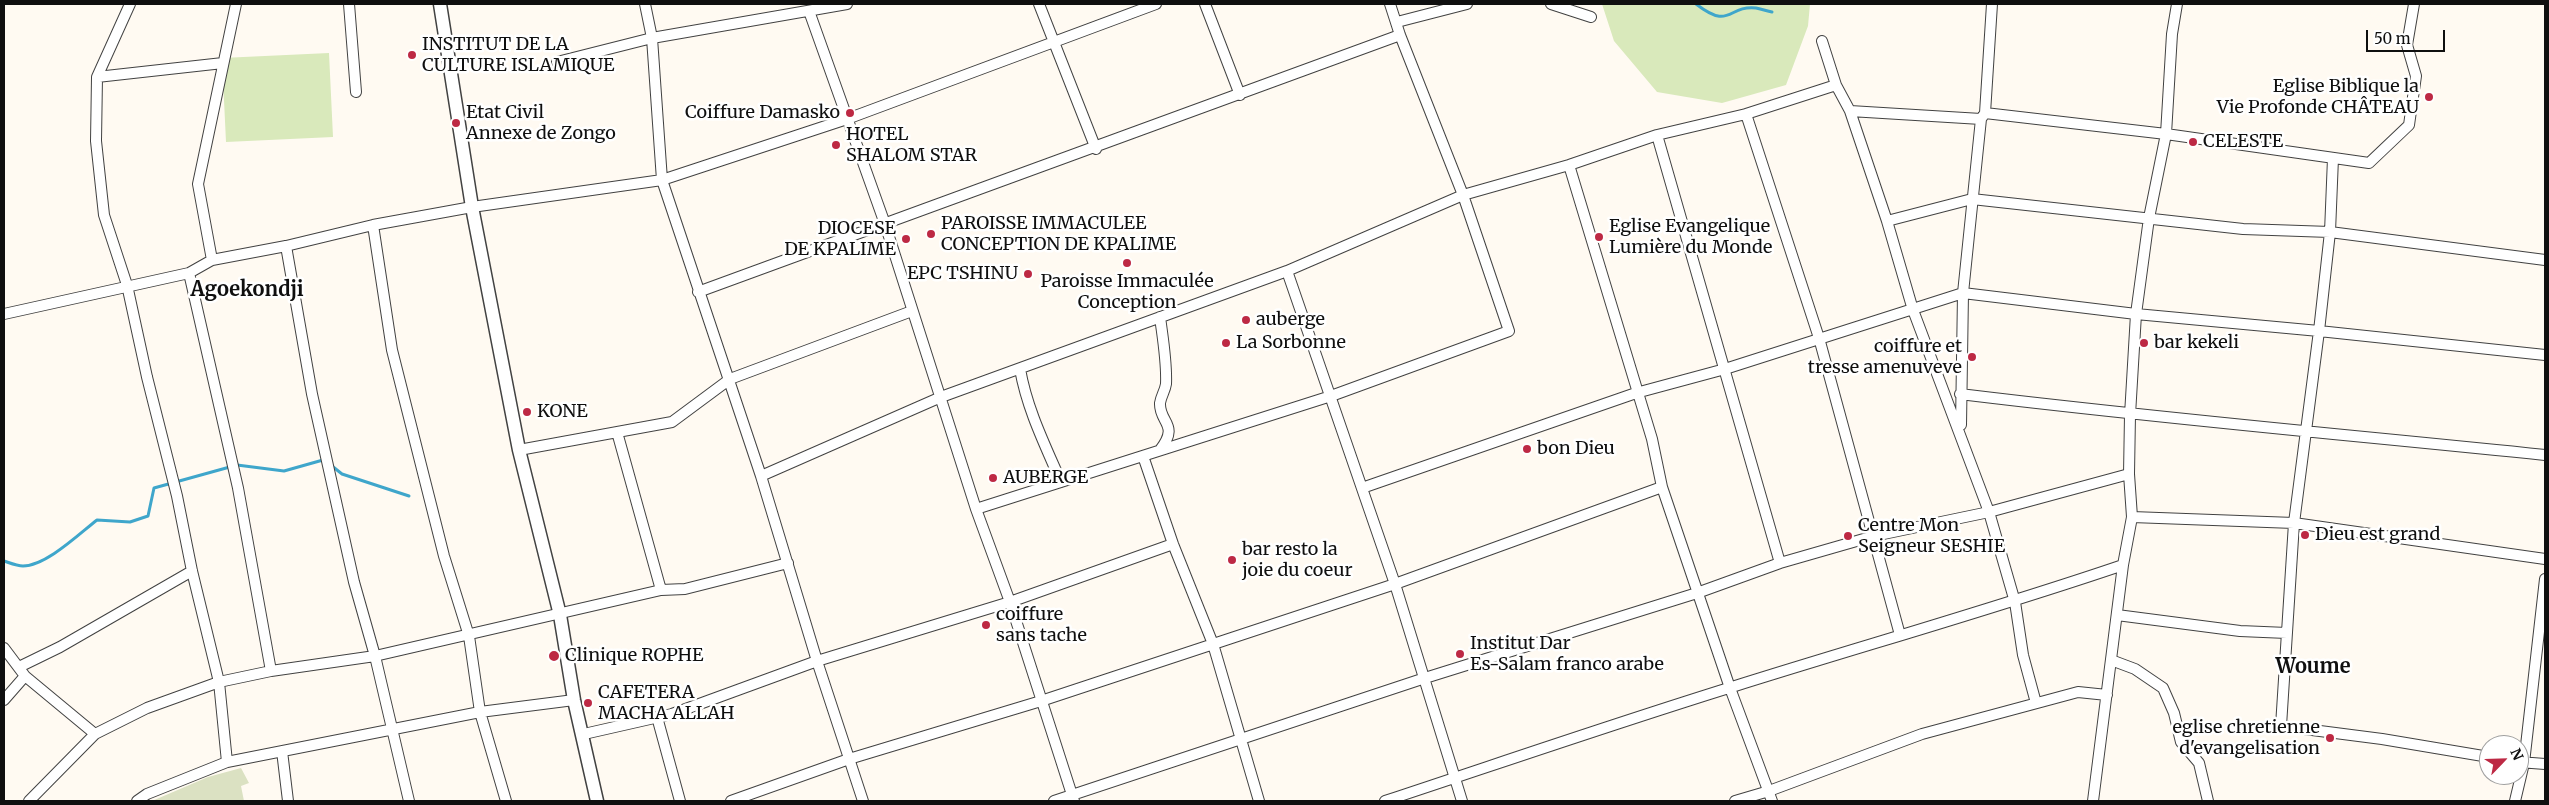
<!DOCTYPE html>
<meta charset="utf-8">
<style>
body{margin:0}
#map{position:relative;width:2549px;height:805px;overflow:hidden;background:#fffaf2;font-family:Merriweather,serif}
canvas{display:block}
.frame{position:absolute;inset:0;border:5px solid #0f0f0f;pointer-events:none}
.north{position:absolute;left:2479px;top:735px;width:50px;height:50px;box-sizing:border-box;background:#fff;border:1px solid #9f9f9f;border-radius:50%;rotate:66deg;font-size:14px;font-weight:700;line-height:20px;text-align:center;color:#0f0f0f}
.north::after{content:'';display:block;margin:auto;width:18px;height:22px;background:#bd2944;clip-path:polygon(50% 0,100% 100%,50% 72%,0 100%)}
.scale{position:absolute;left:2366px;top:30px;width:79px;height:22px;box-sizing:border-box;border:2px solid #0f0f0f;border-top:0;padding-left:6px;font-size:15px;line-height:18px;white-space:nowrap;color:#0f0f0f;-webkit-text-stroke:4px #fff;paint-order:stroke}
</style>
<div id="map">
<canvas width="2549" height="805"></canvas>
<div class="frame"></div>
<div class="north">N</div>
<div class="scale">50 m</div>
</div>
<script>
const c = document.querySelector('canvas').getContext('2d');
c.lineJoin = 'round';
function fillPath(path, color) { c.fillStyle = color; c.fill(path, 'evenodd'); }
function trace(path, color, width, dash) { c.strokeStyle = color; c.lineWidth = width; c.lineCap = dash ? 'butt' : 'round'; c.setLineDash(dash || []); c.stroke(path); }
function drawText(font, color, halo, rows, align = 'center') {
  c.font = font + ' Merriweather,serif'; c.lineWidth = 5; c.setLineDash([]); c.textBaseline = 'middle'; c.strokeStyle = halo; c.fillStyle = color; for (const [text, x, y, turn = 0] of rows) {
    c.save(); c.translate(x, y); c.rotate((+turn || 0) * Math.PI / 180); c.textAlign = isNaN(turn) ? turn : align; if (halo) c.strokeText(text, 0, 0); c.fillText(text, 0, 0); c.restore();
  }
}
fillPath(new Path2D(`
 M 1602,4 L 1810,4 L 1808,26 L 1786,85 L 1722,103 L 1657,92 L 1614,41 Z
 M 329,53 L 333,137 L 226,142 L 222,58 Z`), '#d9e9bb');
fillPath(new Path2D(`
 M 241,768 L 249,783 L 241,786 L 244,801 L 152,801 L 208,777 Z`), '#dbe1c2');
trace(new Path2D(`
 M 1696,4 C 1731,31 1727,5 1756,8 C 1761,9 1767,11 1772,12
 M 332,466 L 342,474 L 409,496
 M 4,561 C 10,563 17,566 23,566 C 46,566 79,534 97,520 L 130,522 L 148,516 L 154,488 L 237,465 L 284,471 L 323,460`), '#3fa6cb', 3);
const minor = new Path2D(`
 M 130,4 L 97,77 L 96,141 L 104,215 L 127,285 L 147,377 L 177,496 L 192,571 L 219,682 L 227,762
 M 349,4 L 356,92
 M 645,4 L 652,38 L 662,180 L 761,476 L 817,661 L 863,801
 M 1039,4 L 1096,149
 M 1205,4 L 1240,95
 M 1551,4 L 1591,17
 M 809,11 L 885,224 L 976,509 L 1010,602 L 1074,801
 M 1397,22 L 1467,4
 M 1822,41 L 1836,85 L 1850,111 L 1887,221 L 1913,310 L 1989,512 L 2015,602 L 2023,655 L 2036,703
 M 557,62 L 652,38 L 847,4
 M 97,77 L 223,63
 M 1850,111 L 1981,119
 M 1985,113 L 2166,134 L 2369,163 L 2409,125 L 2416,76 L 2407,45 L 2414,4
 M 1746,114 L 1819,338 L 1900,635
 M 1657,135 L 1780,563
 M 2333,158 L 2330,232 L 2319,331 L 2294,523 L 2281,726 L 2382,739 L 2489,757
 M 1569,165 L 1652,439 L 1662,487 L 1730,688 L 1772,801
 M 1887,221 L 1972,199 L 2243,229 L 2330,232 L 2545,260
 M 373,225 L 392,350 L 444,556 L 469,636 L 480,712 L 506,801
 M 286,246 L 312,394 L 354,582 L 375,656 L 409,801
 M 212,260 L 198,184 L 236,4
 M 189,273 L 238,488 L 271,671
 M 698,292 L 1400,35
 M 4,314 L 189,273 L 212,260 L 286,246 L 373,225 L 472,207 L 662,180 L 847,119 L 1156,4
 M 1160,317 C 1163,340 1167,362 1166,384 C 1165,391 1161,396 1160,403 C 1159,423 1180,424 1160,450
 M 1020,369 C 1027,409 1045,445 1061,482
 M 1960,394 C 2155,418 2350,435 2545,455
 M 1961,425 L 1963,293 L 1981,119 L 1985,113 L 1992,4
 M 617,432 L 661,590
 M 519,450 L 672,422 L 730,379 L 912,311
 M 1143,456 L 1173,544 L 1213,644 L 1259,801
 M 761,476 L 941,397 L 1287,271
 M 1362,488 L 1636,393 L 1725,369 L 1963,293 L 2136,314 L 2319,331 L 2545,355
 M 976,509 L 1331,396 L 1509,331 L 1463,195 L 1400,35 L 1390,4
 M 2132,517 L 2294,523 L 2545,559
 M 2117,615 L 2240,631 L 2287,633
 M 4,648 L 25,676 L 95,734
 M 2111,660 L 2135,669 L 2163,688 L 2174,713 L 2181,742 L 2199,763 L 2208,801
 M 19,667 L 60,647 L 192,571
 M 4,700 L 25,676
 M 657,717 L 680,801
 M 584,734 L 672,714 L 817,661 L 1010,602 L 1173,544
 M 282,751 L 288,801
 M 2519,762 L 2545,764
 M 29,801 L 95,734 L 147,708 L 219,682 L 271,671 L 375,656 L 661,590 L 685,589 L 788,563
 M 137,801 L 147,794 L 227,762 L 480,712 L 574,700
 M 731,801 L 849,759 L 1041,701 L 1395,584 L 1662,487
 M 1054,801 L 1425,678 L 1697,593 L 1780,563 L 1874,536 L 1989,512 L 2129,474
 M 1385,801 C 1500,763 1616,723 1732,687 C 1862,646 1994,609 2123,565
 M 1462,801 L 1395,584 L 1287,271 L 1463,195 L 1569,165 L 1657,135 L 1746,114 L 1836,85
 M 1735,801 L 1769,791 L 1922,734 L 2078,692 L 2107,695
 M 2093,801 L 2123,565 L 2132,517 L 2129,474 L 2130,415 L 2136,314 L 2149,218 L 2166,134 L 2172,34 L 2177,4
 M 2515,801 L 2524,763 L 2545,579`);
const tertiary = new Path2D(`
 M 440,4 L 472,207 L 519,450 L 560,615 L 574,700 L 597,801`);
trace(minor, '#424242', 12);
trace(tertiary, '#424242', 15);
trace(minor, '#fff', 10);
trace(tertiary, '#fff', 12);
for (const [x, y, r, color] of [
 [412,55,5,"#bd2944"],
 [2429,97,5,"#bd2944"],
 [850,113,5,"#bd2944"],
 [456,123,5,"#bd2944"],
 [2193,142,5,"#bd2944"],
 [836,145,5,"#bd2944"],
 [931,234,5,"#bd2944"],
 [1599,237,5,"#bd2944"],
 [906,239,5,"#bd2944"],
 [1127,263,5,"#bd2944"],
 [1028,274,5,"#bd2944"],
 [1246,320,5,"#bd2944"],
 [1226,343,5,"#bd2944"],
 [2144,343,5,"#bd2944"],
 [1972,357,5,"#bd2944"],
 [527,412,5,"#bd2944"],
 [1527,449,5,"#bd2944"],
 [993,478,5,"#bd2944"],
 [2305,535,5,"#bd2944"],
 [1848,536,5,"#bd2944"],
 [1232,560,5,"#bd2944"],
 [986,625,5,"#bd2944"],
 [1460,654,5,"#bd2944"],
 [554,656,6,"#bd2944"],
 [588,703,5,"#bd2944"],
 [2330,738,5,"#bd2944"]
]) { const dot = new Path2D(); dot.arc(x, y, r, 0, 2 * Math.PI); c.fillStyle = color; c.fill(dot); trace(dot, '#fff', 2); }
drawText('18px', '#0f0f0f', '#fff', [
 ["INSTITUT DE LA",422,45],
 ["CULTURE ISLAMIQUE",422,66],
 ["Eglise Biblique la",2419,87,"right"],
 ["Vie Profonde CHÂTEAU",2419,108,"right"],
 ["Etat Civil",466,113],
 ["Annexe de Zongo",466,134],
 ["Coiffure Damasko",840,113,"right"],
 ["HOTEL",846,135],
 ["SHALOM STAR",846,156],
 ["CELESTE",2203,142],
 ["PAROISSE IMMACULEE",941,224],
 ["CONCEPTION DE KPALIME",941,245],
 ["Eglise Evangelique",1609,227],
 ["Lumière du Monde",1609,248],
 ["DIOCESE",896,229,"right"],
 ["DE KPALIME",896,250,"right"],
 ["EPC TSHINU",1018,274,"right"],
 ["Paroisse Immaculée",1127,282,"center"],
 ["Conception",1127,303,"center"],
 ["auberge",1256,320],
 ["La Sorbonne",1236,343],
 ["bar kekeli",2154,343],
 ["coiffure et",1962,347,"right"],
 ["tresse amenuveve",1962,368,"right"],
 ["KONE",537,412],
 ["bon Dieu",1537,449],
 ["AUBERGE",1003,478],
 ["Centre Mon",1858,526],
 ["Seigneur SESHIE",1858,547],
 ["Dieu est grand",2315,535],
 ["bar resto la",1242,550],
 ["joie du coeur",1242,571],
 ["coiffure",996,615],
 ["sans tache",996,636],
 ["Institut Dar",1470,644],
 ["Es-Salam franco arabe",1470,665],
 ["Clinique ROPHE",565,656],
 ["CAFETERA",598,693],
 ["MACHA ALLAH",598,714],
 ["eglise chretienne",2320,728,"right"],
 ["d'evangelisation",2320,749,"right"]
], 'left');
drawText('bold 20px', '#0f0f0f', '#fff', [
 ["Agoekondji",247,290],
 ["Woume",2313,667]
]);
</script>
